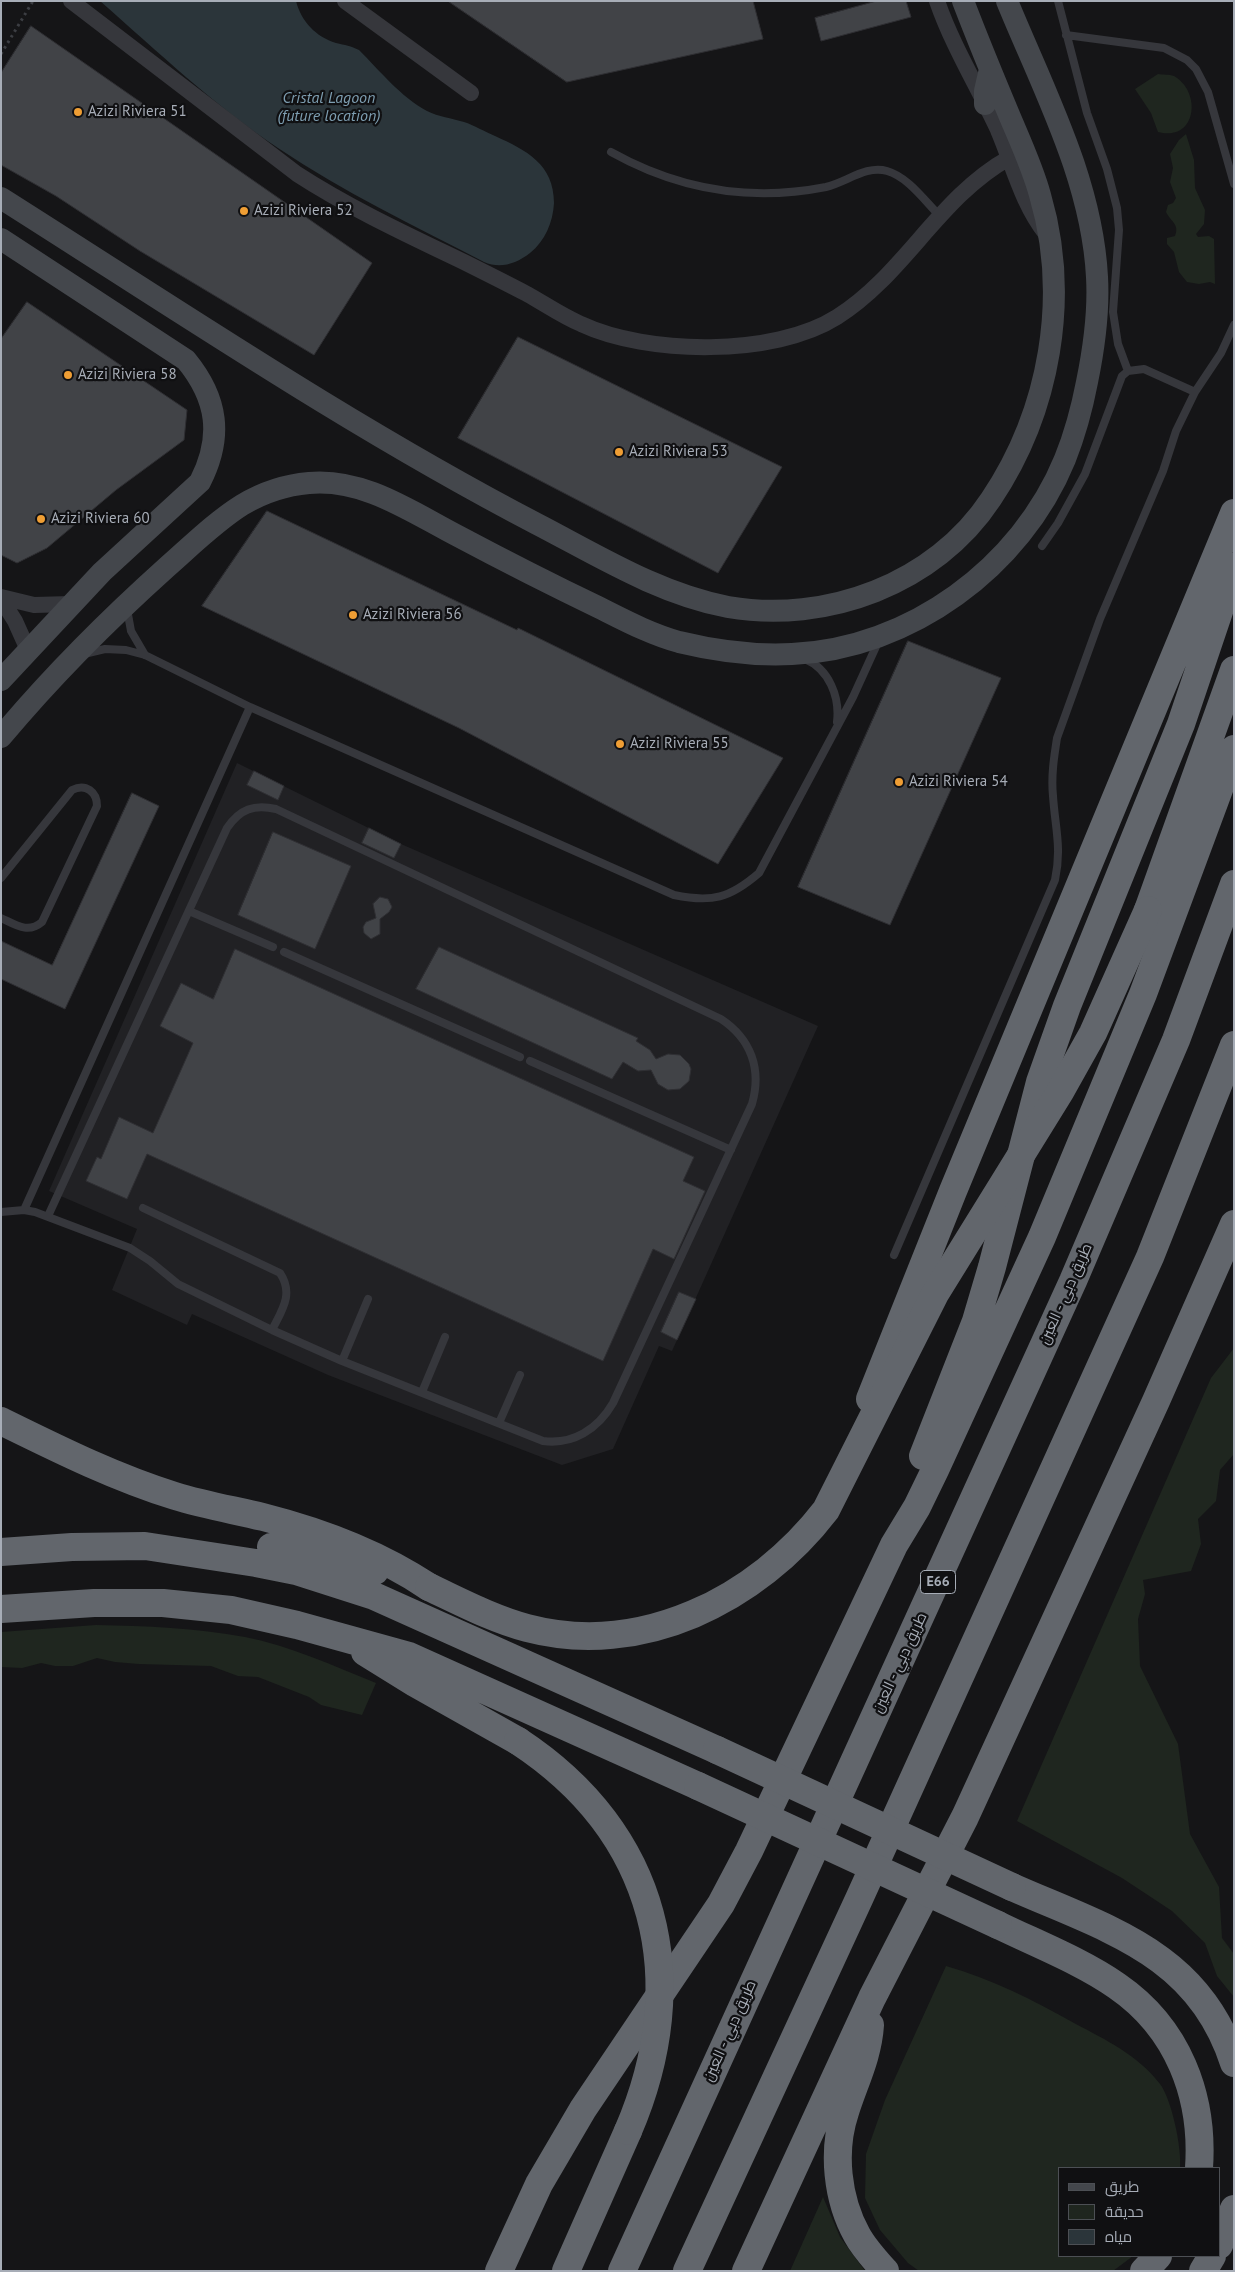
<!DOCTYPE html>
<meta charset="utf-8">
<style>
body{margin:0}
#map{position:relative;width:1235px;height:2272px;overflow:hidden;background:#151517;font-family:"PT Sans",Cairo,sans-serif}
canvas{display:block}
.frame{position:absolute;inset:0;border:2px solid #a7adb7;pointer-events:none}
.legend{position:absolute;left:1058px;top:2167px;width:162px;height:90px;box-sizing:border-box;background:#101012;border:1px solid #4c4f54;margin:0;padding:6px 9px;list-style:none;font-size:15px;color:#a7adb7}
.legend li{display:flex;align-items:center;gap:10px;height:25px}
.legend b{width:25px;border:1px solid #4c4f54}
</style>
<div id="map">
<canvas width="1235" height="2272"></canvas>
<div class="frame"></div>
<ul class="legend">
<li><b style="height:6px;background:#44474c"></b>طريق</li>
<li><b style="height:14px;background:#1f261f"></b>حديقة</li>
<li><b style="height:14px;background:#2b353a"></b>مياه</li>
</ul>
</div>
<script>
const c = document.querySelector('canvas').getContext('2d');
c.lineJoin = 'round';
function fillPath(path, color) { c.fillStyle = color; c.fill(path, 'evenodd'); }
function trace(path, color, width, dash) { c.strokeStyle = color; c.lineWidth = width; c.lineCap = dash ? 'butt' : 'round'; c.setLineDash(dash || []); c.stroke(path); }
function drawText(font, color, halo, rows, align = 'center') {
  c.font = font + ' "PT Sans",Cairo,sans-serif'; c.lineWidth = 4.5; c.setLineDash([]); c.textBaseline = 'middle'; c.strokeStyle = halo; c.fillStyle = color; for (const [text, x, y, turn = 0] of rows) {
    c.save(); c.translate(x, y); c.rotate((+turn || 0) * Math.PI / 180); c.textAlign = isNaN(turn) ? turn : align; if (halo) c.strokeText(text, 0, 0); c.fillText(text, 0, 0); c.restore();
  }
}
fillPath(new Path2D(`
 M 237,763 L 401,844 L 818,1026 L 672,1351 L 659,1346 L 613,1449 L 562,1465 L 328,1375 L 192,1314 L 187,1325 L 112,1290 L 137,1229 L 49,1191 Z`), '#212124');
fillPath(new Path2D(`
 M 1158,74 C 1163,75 1169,74 1174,76 C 1202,92 1197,142 1158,132 L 1151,113 L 1135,89 Z
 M 1186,134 L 1194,160 L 1195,188 L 1205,210 L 1204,224 L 1196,234 L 1198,237 L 1209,236 L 1214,239 L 1215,284 L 1210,282 L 1199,284 L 1187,282 L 1179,272 L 1174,252 L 1167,244 L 1167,238 L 1175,236 C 1180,224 1170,221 1166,212 L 1168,205 L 1173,203 L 1176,198 L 1170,182 L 1173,168 L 1170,154 L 1179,140 Z
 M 1234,1348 L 1234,1454 L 1220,1470 L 1216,1501 L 1198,1519 L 1201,1544 L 1191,1571 L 1143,1580 L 1145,1594 L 1138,1619 L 1140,1666 L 1178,1744 L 1190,1834 L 1219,1887 L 1222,1938 L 1234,1954 L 1234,1997 L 1217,1976 L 1205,1943 L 1172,1911 L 1122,1878 L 1017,1821 L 1211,1378 Z
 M 96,1625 C 146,1626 196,1628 245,1637 C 290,1646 334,1666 376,1683 L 362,1715 L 321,1705 L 309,1697 L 258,1677 L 238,1676 L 211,1666 L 139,1664 L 115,1662 L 97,1658 L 73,1666 L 55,1666 L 41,1663 L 22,1668 L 1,1667 L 1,1632 Z
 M 946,1966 C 992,1979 1033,2000 1074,2023 C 1106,2040 1138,2055 1160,2084 C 1172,2100 1182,2149 1180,2168 L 1059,2168 L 1059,2256 L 1133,2256 L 1113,2271 L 919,2271 L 908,2263 L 880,2230 L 865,2198 L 866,2154 L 885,2100 Z
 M 823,2197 L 840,2237 L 865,2271 L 790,2271 Z`), '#1f261f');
fillPath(new Path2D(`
 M 100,1 L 296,1 C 301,21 316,37 336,43 C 345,45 351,46 359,50 C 380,71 401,97 427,111 C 439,117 451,118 464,122 C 474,125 485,132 495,136 C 526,150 554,164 554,203 C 553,222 545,241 530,253 C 516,264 500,269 484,262 C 415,226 343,192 278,148 C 215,106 158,52 100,1 Z`), '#2b353a');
const building = new Path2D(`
 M 448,1 L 753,1 L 763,39 L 567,82 Z
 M 877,1 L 906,1 L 911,17 L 821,41 L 815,18 Z
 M 31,26 L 372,263 L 314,355 L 140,251 L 56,196 L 1,165 L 1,73 Z
 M 27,302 L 187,410 L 184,440 L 116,490 L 47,548 L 17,563 L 1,555 L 1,339 Z
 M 518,337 L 782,467 L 718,573 L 458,438 Z
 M 267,511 L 517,630 L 518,628 L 783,758 L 718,864 L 459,728 L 202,606 Z
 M 908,641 L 1001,678 L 890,925 L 798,887 Z
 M 254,771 L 284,786 L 278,800 L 247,785 Z
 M 132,793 L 159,806 L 65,1009 L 1,979 L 1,941 L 52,965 Z
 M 369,828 L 401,844 L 394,858 L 362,843 Z
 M 273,832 L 351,866 L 315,949 L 238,915 Z
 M 380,897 L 388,899 L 392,907 L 389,912 L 380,919 L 380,934 L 371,939 L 364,933 L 363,927 L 366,922 L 376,918 L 373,904 Z
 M 439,947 L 638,1038 L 636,1041 L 650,1050 L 656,1059 L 668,1054 L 680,1055 L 689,1064 L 691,1069 L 689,1081 L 680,1089 L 668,1090 L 658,1084 L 651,1070 L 638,1071 L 623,1062 L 612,1079 L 416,989 Z
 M 235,949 L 694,1157 L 683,1181 L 705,1191 L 674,1259 L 653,1249 L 603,1361 L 147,1154 L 127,1199 L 86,1181 L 97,1157 L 101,1159 L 119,1117 L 153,1133 L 193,1043 L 160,1026 L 181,983 L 213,999 Z
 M 679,1292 L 696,1299 L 677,1340 L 661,1332 Z`);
fillPath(building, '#414347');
trace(building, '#2f2f33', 1);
trace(new Path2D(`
 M 1,54 L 33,1`), '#3c3e43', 3, [2.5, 4]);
trace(new Path2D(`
 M 1058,1 L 1087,113 L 1107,169 L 1117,208 L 1119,230 L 1113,312 L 1118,344 L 1128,371
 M 1066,35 L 1164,48 L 1187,60 L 1196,69 L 1208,92 L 1234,184
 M 611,152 C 679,190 750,202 826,187 C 847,182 866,165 887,171 C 908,177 924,200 939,215
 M 1042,546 L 1058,523 L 1085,474 L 1122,376 L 1128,371 L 1144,369 L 1195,392
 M 127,609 L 131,631 L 145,655
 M 84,654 L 105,649 L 126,650 L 145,655 L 250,707 L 674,895 C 712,903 730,898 759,873 L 853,697 L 879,640
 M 805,659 C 829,669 840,697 837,722
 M 1,878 L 72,790 C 86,783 97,792 97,806 L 42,922 C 28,934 16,925 1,918
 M 189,911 L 273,947
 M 284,952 L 520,1057
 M 530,1061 L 731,1150
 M 143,1208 L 280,1273 C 294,1294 282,1310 272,1330
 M 24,1210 L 250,707
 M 1,1212 L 24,1210 L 35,1212 L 130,1248 L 150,1261 L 178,1284 L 272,1330 L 342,1361 L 543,1441 C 573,1445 598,1429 613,1403 L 752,1104 C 762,1069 751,1039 721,1019 L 276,809 C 254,804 240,809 227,828 L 48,1216
 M 894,1255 L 1055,880 C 1062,848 1055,827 1053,796 C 1051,776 1054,757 1057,738 L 1100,619 L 1163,471 L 1176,431 L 1195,392 L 1221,353 L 1234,325
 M 342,1361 L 368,1299
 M 422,1392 L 445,1337
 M 499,1423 L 520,1375`), '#36373c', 8);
trace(new Path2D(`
 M 71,1 L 297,174 C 351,209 410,236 468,264 C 488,274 508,284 527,294 C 545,304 562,316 581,324 C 647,355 774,357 837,317 C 904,275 939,197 1009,158
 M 345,1 L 471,93
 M 937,1 C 953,47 978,87 998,130 C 1013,165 1022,204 1046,234
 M 1,597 L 34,605 L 71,604
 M 1,599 L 15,621 L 28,650`), '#36373c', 16);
trace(new Path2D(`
 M 985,104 L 985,91 L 990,69
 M 1,198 C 178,310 351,427 537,524 C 597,555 659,594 728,607 C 826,624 935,584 991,499 C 1050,411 1070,297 1040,195 C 1033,169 1021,143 1010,117 C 994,79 978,40 963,1
 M 1,239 L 186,360 C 218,399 223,437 200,482 L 102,572 L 1,680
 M 1,737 C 52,676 108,620 167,567 C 191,546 215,522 242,505 C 262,493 285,485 309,483 C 363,478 410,511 456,535 C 503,560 550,584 598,607 C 624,620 650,634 679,642 C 716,651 754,656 792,654 C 910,649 1021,567 1065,459 C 1075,434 1082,408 1087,382 C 1094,348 1099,312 1097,277 C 1092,180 1043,89 1007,1`), '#44474c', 22);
trace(new Path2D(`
 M 1148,910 L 1234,670
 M 870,1399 L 953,1191 L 1234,513
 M 1,1421 C 58,1449 114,1477 175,1496 C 204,1505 234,1510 263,1517 C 322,1532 378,1553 429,1587
 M 923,1456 L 976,1321 L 992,1267 L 1040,1082 L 1067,1006 L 1181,724 L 1234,567
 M 271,1547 L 319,1556 L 375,1571
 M 1,1552 L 72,1547 L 145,1546 L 256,1563 L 296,1571 L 374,1596 L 717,1750
 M 1,1609 L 94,1603 L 163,1603 L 231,1610 L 297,1625 L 409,1656 L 698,1786
 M 365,1652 L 415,1683 L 518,1741
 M 1012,1887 C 1107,1929 1199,1953 1234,2063
 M 998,1925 C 1037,1944 1081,1961 1117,1986 C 1178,2028 1204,2096 1199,2168
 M 870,2025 C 868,2057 854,2083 845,2112 C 832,2151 837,2199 857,2235 C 864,2248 875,2260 885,2271
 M 1219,2245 L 1234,2209
 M 499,2271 L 539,2184 L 583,2109 L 721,1904 L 749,1851 L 894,1545 L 917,1507 L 935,1470 L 1042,1237 L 1143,994 L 1234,749
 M 566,2271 L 628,2131
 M 622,2271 L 1073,1281 L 1176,1040 L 1234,884
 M 687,2271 L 859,1899 L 1150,1257 L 1234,1045
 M 746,2271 L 872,1998 L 965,1817 L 1156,1401 L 1234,1224
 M 1144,2271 L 1158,2256
 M 1203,2271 L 1212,2256`), '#62666c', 28);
trace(new Path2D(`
 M 429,1587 C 461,1602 493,1619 527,1628 C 641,1658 757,1600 826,1510 L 935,1294 L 1060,1092 L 1093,1033 L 1148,910
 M 518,1741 C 658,1833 693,1980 628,2131
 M 717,1750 L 1012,1887
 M 698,1786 L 998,1925`), '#62666c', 28);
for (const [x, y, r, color] of [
 [78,112,5,"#ef9e34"],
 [244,211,5,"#ef9e34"],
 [68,375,5,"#ef9e34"],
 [619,452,5,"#ef9e34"],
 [41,519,5,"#ef9e34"],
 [353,615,5,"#ef9e34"],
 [620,744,5,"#ef9e34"],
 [899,782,5,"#ef9e34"]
]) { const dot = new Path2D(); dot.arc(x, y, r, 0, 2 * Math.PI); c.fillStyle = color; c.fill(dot); trace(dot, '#101012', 2); }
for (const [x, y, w] of [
 [938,1582,35]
]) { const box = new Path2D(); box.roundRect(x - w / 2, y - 11.5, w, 23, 4); c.fillStyle = '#101012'; c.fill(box); trace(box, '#a7adb7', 1); }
drawText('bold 14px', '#a7adb7', null, [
 ["E66",938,1582]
]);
drawText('15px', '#a7adb7', '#101012', [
 ["Azizi Riviera 51",88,112],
 ["Azizi Riviera 52",254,211],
 ["Azizi Riviera 58",78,375],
 ["Azizi Riviera 53",629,452],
 ["Azizi Riviera 60",51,519],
 ["Azizi Riviera 56",363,615],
 ["Azizi Riviera 55",630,744],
 ["Azizi Riviera 54",909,782]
], 'left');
drawText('15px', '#a7adb7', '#101012', [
 ["طريق دبي - العين",1066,1294,-66],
 ["طريق دبي - العين",900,1663,-65],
 ["طريق دبي - العين",730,2031,-66]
]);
drawText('italic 16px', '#7e9eb1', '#101012', [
 ["Cristal Lagoon",329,98],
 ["(future location)",329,116]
]);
</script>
